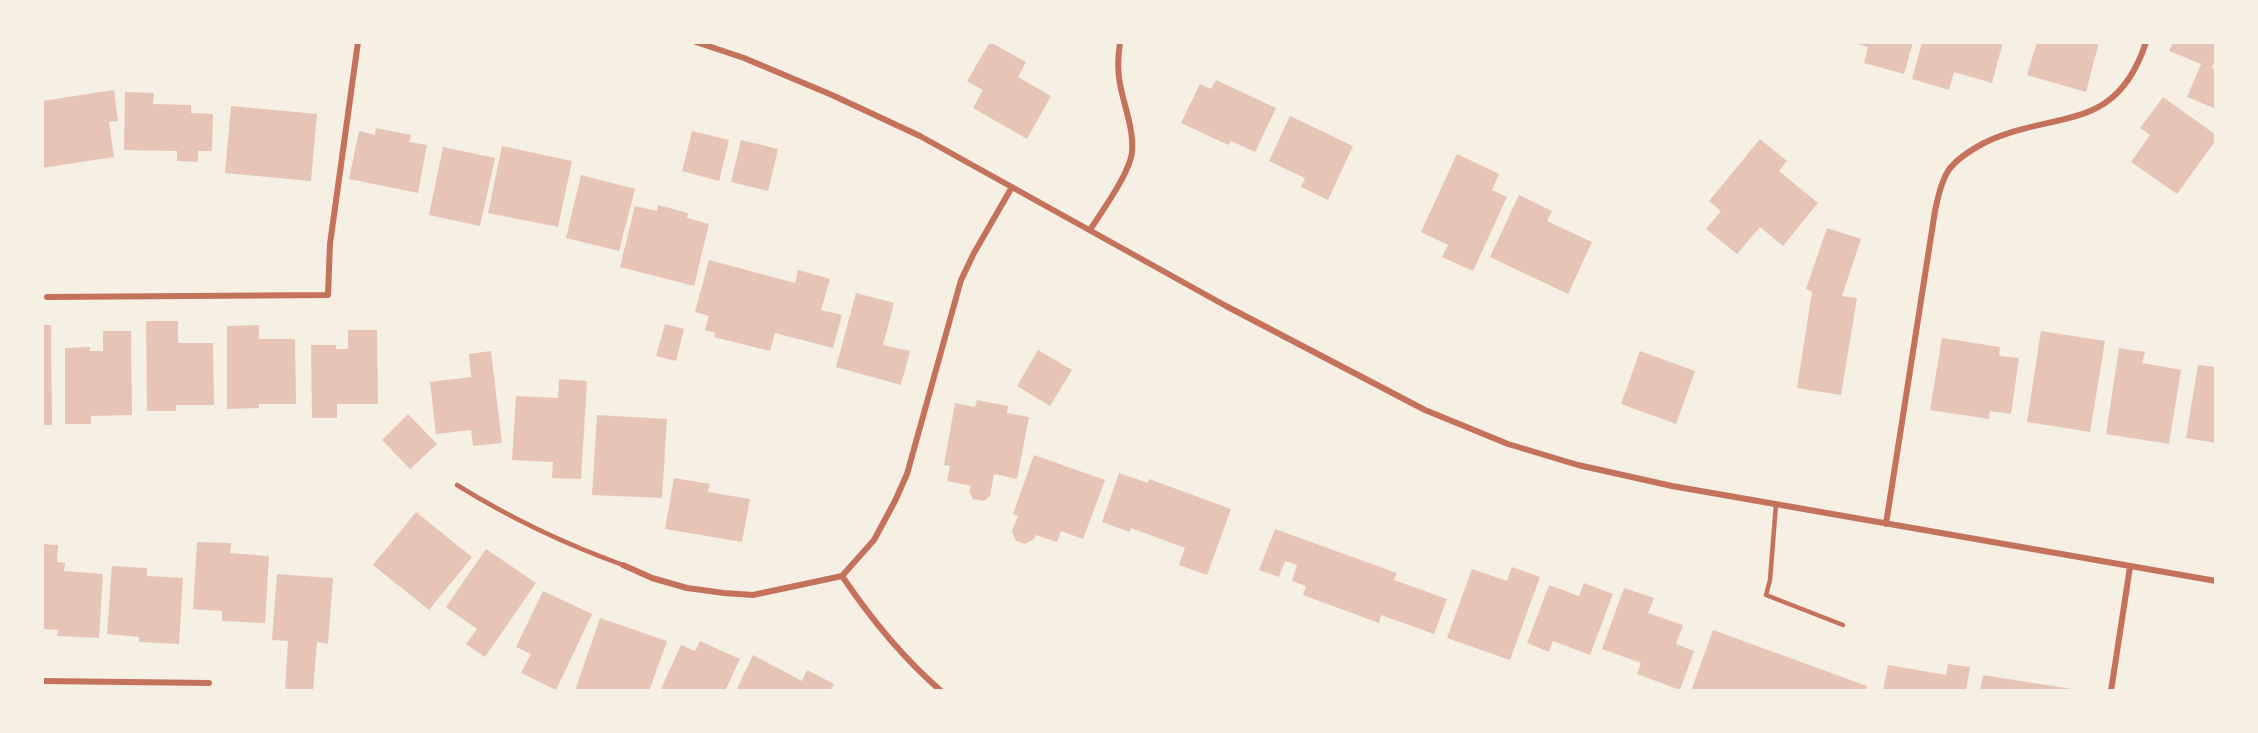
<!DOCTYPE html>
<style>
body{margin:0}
#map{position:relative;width:2258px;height:733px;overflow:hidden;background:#f6efe4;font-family:"Space Grotesk",sans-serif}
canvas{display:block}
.frame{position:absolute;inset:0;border:44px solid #f6efe4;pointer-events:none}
</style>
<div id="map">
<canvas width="2258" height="733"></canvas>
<div class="frame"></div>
</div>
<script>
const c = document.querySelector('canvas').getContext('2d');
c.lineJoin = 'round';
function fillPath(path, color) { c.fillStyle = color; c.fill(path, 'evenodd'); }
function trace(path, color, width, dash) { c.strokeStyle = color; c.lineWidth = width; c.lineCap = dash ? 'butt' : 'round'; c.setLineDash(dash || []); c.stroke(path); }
fillPath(new Path2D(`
 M 990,42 L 1026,62 L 1018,77 L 1051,96 L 1027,139 L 973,108 L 983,90 L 967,81 Z
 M 1913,42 L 1904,74 L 1864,63 L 1868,47 L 1854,43 Z
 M 1922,42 L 2003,42 L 1992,83 L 1954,72 L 1949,90 L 1912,79 Z
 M 2037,42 L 2099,42 L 2086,92 L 2027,75 Z
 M 2173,42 L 2216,42 L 2216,57 L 2212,68 L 2216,70 L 2216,109 L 2187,97 L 2201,64 L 2169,51 Z
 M 1216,80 L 1276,108 L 1255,152 L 1231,141 L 1228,145 L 1181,123 L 1200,84 L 1211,89 Z
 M 114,90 L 118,121 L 109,122 L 114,157 L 42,168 L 42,101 Z
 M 125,92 L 154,93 L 153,104 L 191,105 L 191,113 L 213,114 L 212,151 L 198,151 L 198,162 L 177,161 L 177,151 L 124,150 Z
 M 2163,97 L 2216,135 L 2216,140 L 2177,194 L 2131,162 L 2150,135 L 2140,128 Z
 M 231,106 L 317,114 L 311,181 L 225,173 Z
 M 1290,116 L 1353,146 L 1328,200 L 1301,187 L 1305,178 L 1269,161 Z
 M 376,128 L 411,135 L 409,142 L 427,145 L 418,193 L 349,179 L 359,131 L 375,135 Z
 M 692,131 L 729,140 L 719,181 L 682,171 Z
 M 1760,139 L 1787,161 L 1779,171 L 1818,203 L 1783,246 L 1760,227 L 1737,254 L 1706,229 L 1721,211 L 1709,201 Z
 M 741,140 L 778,149 L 768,191 L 731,182 Z
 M 502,146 L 572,161 L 558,227 L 488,213 Z
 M 443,147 L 495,158 L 480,226 L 429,215 Z
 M 1457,154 L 1499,174 L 1492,190 L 1507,197 L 1473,271 L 1442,257 L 1448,245 L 1421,232 Z
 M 581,175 L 635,189 L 619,251 L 566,238 Z
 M 1519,195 L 1552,211 L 1547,221 L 1592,242 L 1568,294 L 1490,257 Z
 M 658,205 L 688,213 L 687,218 L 709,224 L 694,286 L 620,267 L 635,206 L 657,211 Z
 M 1827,228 L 1861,239 L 1842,296 L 1857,298 L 1841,395 L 1797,388 L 1812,292 L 1806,289 Z
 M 709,260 L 795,283 L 798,270 L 830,279 L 821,310 L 842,315 L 833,348 L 775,333 L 770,351 L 714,337 L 715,333 L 705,330 L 709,316 L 695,312 Z
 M 856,293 L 894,303 L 883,345 L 910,351 L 901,385 L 836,367 Z
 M 146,321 L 178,321 L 178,343 L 213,343 L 214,405 L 176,405 L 176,411 L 147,411 Z
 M 665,324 L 684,329 L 676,361 L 656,356 Z
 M 42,325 L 51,325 L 52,425 L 42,425 Z
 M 259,325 L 259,339 L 295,339 L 296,404 L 259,404 L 259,408 L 227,409 L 227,326 Z
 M 348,330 L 377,330 L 378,404 L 337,404 L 337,418 L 312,418 L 311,345 L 336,345 L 336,349 L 348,349 Z
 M 103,331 L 131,331 L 132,415 L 91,416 L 91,424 L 65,424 L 65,348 L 90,347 L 90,351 L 103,351 Z
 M 2041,331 L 2105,341 L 2090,432 L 2027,422 Z
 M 1942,338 L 2000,347 L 1999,356 L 2019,358 L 2011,414 L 1990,411 L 1989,419 L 1930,410 Z
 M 2119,348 L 2145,352 L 2142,363 L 2181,370 L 2169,444 L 2106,434 Z
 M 1038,350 L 1072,370 L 1050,406 L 1017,386 Z
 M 491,351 L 502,443 L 473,446 L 471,430 L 436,434 L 430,382 L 471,377 L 469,354 Z
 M 1640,351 L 1695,371 L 1676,424 L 1621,404 Z
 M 2198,365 L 2216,367 L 2216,443 L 2186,438 Z
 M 559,379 L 587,381 L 581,479 L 552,478 L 553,462 L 512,460 L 516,396 L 558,398 Z
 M 977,400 L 1008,406 L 1007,413 L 1029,417 L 1017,479 L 994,474 L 990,496 L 984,501 L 973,499 L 969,491 L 971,486 L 947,481 L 950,466 L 944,465 L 955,403 L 975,407 Z
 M 408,414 L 437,444 L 410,469 L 382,440 Z
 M 597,415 L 667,419 L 662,498 L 592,495 Z
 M 1034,455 L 1105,480 L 1083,539 L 1061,531 L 1057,542 L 1036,535 L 1034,539 L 1025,544 L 1016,541 L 1012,531 L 1018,516 L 1013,514 Z
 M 1119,473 L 1148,483 L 1149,479 L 1231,509 L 1207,575 L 1179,565 L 1185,548 L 1131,528 L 1130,532 L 1102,522 Z
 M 674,478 L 710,484 L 708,492 L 750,499 L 742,542 L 665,529 Z
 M 416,512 L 472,557 L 429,610 L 373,565 Z
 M 1275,529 L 1397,573 L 1394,580 L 1447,599 L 1434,634 L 1381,615 L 1379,623 L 1303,595 L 1306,586 L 1292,581 L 1297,565 L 1285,561 L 1279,577 L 1259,570 Z
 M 197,542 L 231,543 L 230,553 L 269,556 L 265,623 L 222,621 L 222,611 L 193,609 Z
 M 42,544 L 58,545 L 57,562 L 65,563 L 64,571 L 103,574 L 99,638 L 57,636 L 58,630 L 42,629 Z
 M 486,549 L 536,583 L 485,657 L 466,644 L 477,629 L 446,607 Z
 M 112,566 L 147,568 L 147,576 L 183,578 L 179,644 L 139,642 L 139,637 L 107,634 Z
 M 1512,567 L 1540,577 L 1510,660 L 1447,638 L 1472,569 L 1507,581 Z
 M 277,574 L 333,578 L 328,644 L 317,642 L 313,691 L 285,691 L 288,641 L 272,640 Z
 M 1584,583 L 1613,594 L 1590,655 L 1553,641 L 1549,652 L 1527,643 L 1549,585 L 1579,596 Z
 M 1624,588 L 1654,598 L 1648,613 L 1683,625 L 1676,644 L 1694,651 L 1680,690 L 1637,674 L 1641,663 L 1602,649 Z
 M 543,591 L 592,614 L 556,690 L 521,673 L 531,654 L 516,647 Z
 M 600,618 L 667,641 L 649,691 L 575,691 Z
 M 1713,630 L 1867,686 L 1866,691 L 1691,691 Z
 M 700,641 L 740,659 L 725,691 L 660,691 L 681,645 L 695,651 Z
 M 753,655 L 802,681 L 807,670 L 834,684 L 830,691 L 736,691 Z
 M 1948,664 L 1970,667 L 1966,691 L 1883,691 L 1888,665 L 1946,675 Z
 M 1983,675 L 2078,690 L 2077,691 L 1980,691 Z`), '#e6c5b7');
trace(new Path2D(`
 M 457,485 C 510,518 565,544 623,565
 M 1776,504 L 1770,580 L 1766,595 L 1843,625`), '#c5725c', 4.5);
trace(new Path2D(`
 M 696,42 L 744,58 L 832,95 L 920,136 L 1226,306 L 1425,410 L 1508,444 L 1578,465 L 1672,486 L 2216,581
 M 1090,230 C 1102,211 1130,173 1132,152 C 1134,129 1124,106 1120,84 C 1117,70 1118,56 1120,42
 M 47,297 L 328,295 L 330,244 L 358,42
 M 1886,524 L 1935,211 C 1938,197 1941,183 1948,171 C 1956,159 1971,150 1984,143 C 2055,109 2116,135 2146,42
 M 623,565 L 652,578 L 687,588 L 724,593 L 753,595 L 842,576 L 874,540 L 895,501 L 907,474 L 961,280 L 974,253 L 1012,187
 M 842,576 C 871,619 902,657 941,691
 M 42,681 L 209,683
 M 2111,691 L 2130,567`), '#c5725c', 6);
</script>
